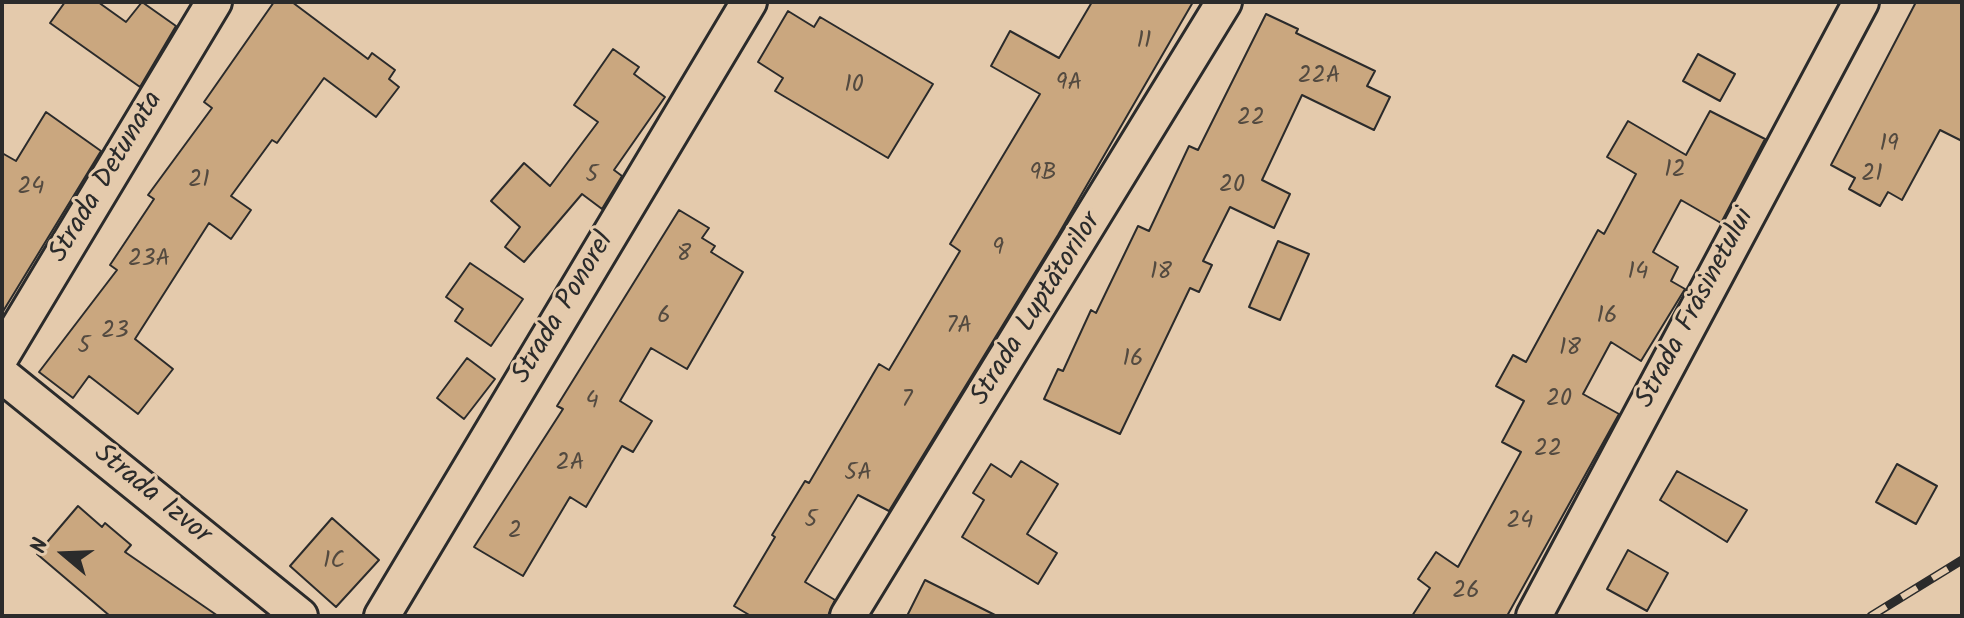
<!DOCTYPE html>
<meta charset="utf-8">
<style>
body{margin:0}
#map{position:relative;width:1964px;height:618px;overflow:hidden;background:#e4caac;font-family:Kalam,sans-serif}
canvas{display:block}
.frame{position:absolute;inset:0;border:4px solid #2b2b2b;pointer-events:none}
.north{position:absolute;left:24px;top:514px;width:80px;height:80px;-webkit-text-stroke:6px #e4caac;paint-order:stroke;rotate:289deg;font-size:22px;font-weight:700;line-height:32px;text-align:center;color:#2b2b2b}
.north::after{content:'';display:block;margin:auto;width:28px;height:36px;background:#2b2b2b;clip-path:polygon(50% 0,100% 100%,50% 72%,0 100%)}
</style>
<div id="map">
<canvas width="1964" height="618"></canvas>
<div class="frame"></div>
<div class="north">N</div>
</div>
<script>
const c = document.querySelector('canvas').getContext('2d');
c.lineJoin = 'round';
function fillPath(path, color) { c.fillStyle = color; c.fill(path, 'evenodd'); }
function trace(path, color, width, dash) { c.strokeStyle = color; c.lineWidth = width; c.lineCap = dash ? 'butt' : 'round'; c.setLineDash(dash || []); c.stroke(path); }
function drawText(font, color, halo, rows, align = 'center') {
  c.font = font + ' Kalam,sans-serif'; c.lineWidth = 6; c.setLineDash([]); c.textBaseline = 'middle'; c.strokeStyle = halo; c.fillStyle = color; for (const [text, x, y, turn = 0] of rows) {
    c.save(); c.translate(x, y); c.rotate((+turn || 0) * Math.PI / 180); c.textAlign = isNaN(turn) ? turn : align; if (halo) c.strokeText(text, 0, 0); c.fillText(text, 0, 0); c.restore();
  }
}
const building = new Path2D(`
 M 65,2 L 98,2 L 126,22 L 142,2 L 176,26 L 140,87 L 50,23 Z
 M 274,2 L 292,2 L 368,59 L 372,53 L 395,70 L 389,79 L 399,87 L 376,117 L 324,78 L 277,143 L 272,140 L 231,196 L 251,210 L 231,239 L 209,223 L 135,339 L 173,369 L 138,414 L 89,376 L 73,398 L 39,372 L 117,270 L 110,265 L 154,199 L 148,195 L 212,108 L 204,102 Z
 M 1092,2 L 1193,2 L 1058,235 L 889,511 L 858,495 L 805,582 L 835,600 L 828,616 L 751,616 L 734,606 L 775,537 L 772,535 L 805,481 L 809,483 L 879,364 L 889,370 L 960,251 L 950,244 L 1040,94 L 991,66 L 1010,31 L 1059,58 Z
 M 1916,2 L 1962,2 L 1962,141 L 1940,130 L 1902,200 L 1888,192 L 1880,206 L 1849,189 L 1855,178 L 1831,165 Z
 M 788,11 L 814,27 L 820,17 L 933,84 L 888,158 L 775,91 L 783,78 L 758,62 Z
 M 1266,14 L 1298,29 L 1296,33 L 1375,71 L 1367,86 L 1390,97 L 1374,130 L 1302,95 L 1262,180 L 1290,194 L 1274,228 L 1230,207 L 1203,261 L 1212,265 L 1199,292 L 1190,288 L 1120,434 L 1044,399 L 1058,369 L 1063,371 L 1091,310 L 1096,313 L 1138,226 L 1149,231 L 1189,146 L 1198,150 Z
 M 613,49 L 639,67 L 634,74 L 665,97 L 614,170 L 622,176 L 602,209 L 582,194 L 524,262 L 505,247 L 520,227 L 491,201 L 524,163 L 550,186 L 598,122 L 574,105 Z
 M 1698,54 L 1735,74 L 1720,101 L 1683,81 Z
 M 1710,111 L 1765,139 L 1721,223 L 1681,200 L 1653,252 L 1678,267 L 1671,281 L 1685,289 L 1641,361 L 1611,342 L 1583,394 L 1619,414 L 1507,616 L 1412,616 L 1430,588 L 1418,579 L 1436,552 L 1458,567 L 1521,452 L 1502,442 L 1524,401 L 1496,386 L 1513,355 L 1526,362 L 1598,230 L 1604,234 L 1636,174 L 1607,157 L 1628,121 L 1686,155 Z
 M 46,112 L 101,151 L 2,313 L 2,153 L 16,161 Z
 M 679,210 L 709,228 L 702,238 L 715,246 L 711,252 L 743,272 L 687,369 L 651,348 L 620,401 L 652,421 L 633,452 L 622,446 L 586,507 L 570,497 L 523,576 L 474,547 L 563,409 L 557,406 Z
 M 1278,241 L 1309,254 L 1280,320 L 1249,307 Z
 M 470,263 L 523,299 L 491,346 L 455,321 L 463,309 L 446,297 Z
 M 467,358 L 495,379 L 464,419 L 437,398 Z
 M 1021,461 L 1058,484 L 1027,534 L 1057,553 L 1038,584 L 962,537 L 984,500 L 973,493 L 991,464 L 1011,477 Z
 M 1897,464 L 1937,486 L 1916,524 L 1876,502 Z
 M 1677,471 L 1747,510 L 1727,542 L 1660,500 Z
 M 78,506 L 102,527 L 105,523 L 131,545 L 125,552 L 218,616 L 110,616 L 37,554 Z
 M 332,518 L 379,560 L 336,607 L 290,566 Z
 M 1628,550 L 1668,573 L 1647,611 L 1607,589 Z
 M 925,580 L 997,616 L 907,616 Z`);
fillPath(building, '#caa77f');
trace(building, '#2b2b2b', 2);
const street = new Path2D(`
 M 2,355 L 214,2
 M 2,375 L 300,616
 M 382,616 L 749,2
 M 848,616 L 1224,2
 M 1534,616 L 1861,2`);
trace(street, '#2b2b2b', 40);
trace(street, '#e4caac', 34);
const rail = new Path2D(`
 M 1871,616 L 1962,560`);
trace(rail, '#2b2b2b', 9);
trace(rail, '#e4caac', 6, [18]);
drawText('24px', '#534a40', null, [
 ["11",1144,43],
 ["22A",1319,78],
 ["9A",1069,85],
 ["10",854,87],
 ["22",1251,120],
 ["19",1889,146],
 ["12",1675,172],
 ["9B",1043,175],
 ["21",1872,176],
 ["5",592,177],
 ["21",199,182],
 ["20",1232,187],
 ["24",31,189],
 ["9",998,250],
 ["8",684,256],
 ["23A",149,261],
 ["18",1161,274],
 ["14",1638,274],
 ["6",664,318],
 ["16",1607,318],
 ["7A",959,328],
 ["23",115,333],
 ["5",84,348],
 ["18",1570,350],
 ["16",1133,361],
 ["20",1559,401],
 ["7",907,402],
 ["4",592,403],
 ["22",1548,451],
 ["2A",570,465],
 ["5A",858,475],
 ["5",811,522],
 ["24",1520,523],
 ["2",515,533],
 ["1C",334,563],
 ["26",1466,593]
]);
drawText('28px', '#2b2b2b', '#e4caac', [
 ["Strada Detunata",108,178,-59],
 ["Strada Ponorel",565,309,-59],
 ["Strada Frăsinetului",1697,309,-62],
 ["Strada Luptătorilor",1038,310,-58],
 ["Strada Izvor",151,496,39]
]);
</script>
